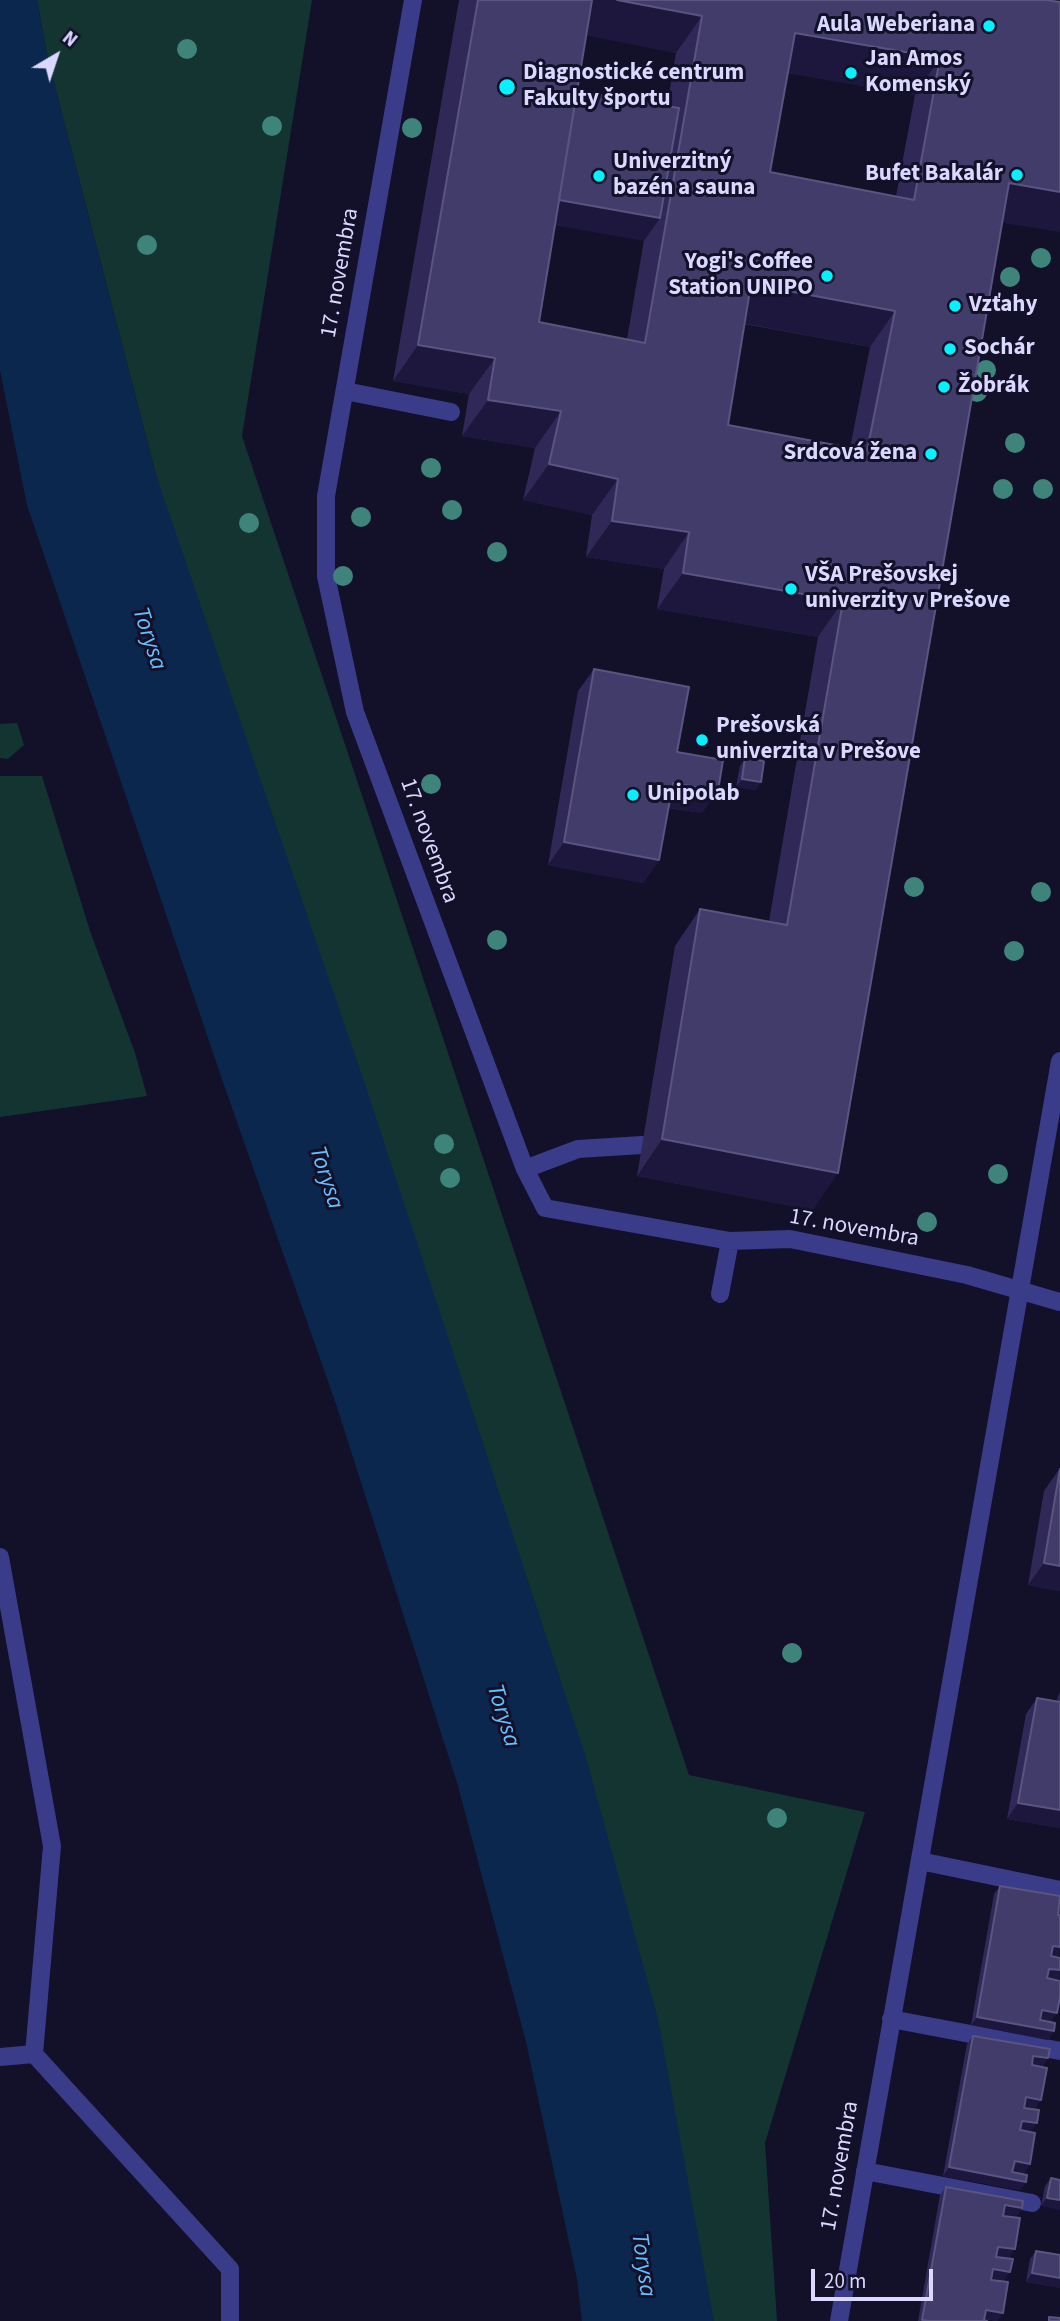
<!DOCTYPE html>
<meta charset="utf-8">
<style>
body{margin:0}
#map{position:relative;width:1060px;height:2321px;overflow:hidden;background:#13102a;font-family:"Source Sans 3",sans-serif}
canvas{display:block}
.north{position:absolute;left:21px;top:21px;width:70px;height:70px;-webkit-text-stroke:5px #13102a;paint-order:stroke;rotate:39deg;font-size:19px;font-weight:700;line-height:28px;text-align:center;color:#dbd8ff}
.north::after{content:'';display:block;margin:auto;width:24px;height:32px;background:#dbd8ff;clip-path:polygon(50% 0,100% 100%,50% 72%,0 100%)}
.scale{position:absolute;left:811px;top:2269px;width:122px;height:32px;box-sizing:border-box;border:4px solid #dbd8ff;border-top:0;padding-left:9px;font-size:21px;line-height:24px;white-space:nowrap;color:#dbd8ff;-webkit-text-stroke:5px #13102a;paint-order:stroke}
</style>
<div id="map">
<canvas width="1060" height="2321"></canvas>
<div class="north">N</div>
<div class="scale">20 m</div>
</div>
<script>
const c = document.querySelector('canvas').getContext('2d');
c.lineJoin = 'round';
function fillPath(path, color) { c.fillStyle = color; c.fill(path, 'evenodd'); }
function trace(path, color, width, dash) { c.strokeStyle = color; c.lineWidth = width; c.lineCap = dash ? 'butt' : 'round'; c.setLineDash(dash || []); c.stroke(path); }
function drawText(font, color, halo, rows, align = 'center') {
  c.font = font + ' "Source Sans 3",sans-serif'; c.lineWidth = 6; c.setLineDash([]); c.textBaseline = 'middle'; c.strokeStyle = halo; c.fillStyle = color; for (const [text, x, y, turn = 0] of rows) {
    c.save(); c.translate(x, y); c.rotate((+turn || 0) * Math.PI / 180); c.textAlign = isNaN(turn) ? turn : align; if (halo) c.strokeText(text, 0, 0); c.fillText(text, 0, 0); c.restore();
  }
}
fillPath(new Path2D(`
 M 37,0 L 312,0 L 242,436 L 689,1775 L 865,1812 L 765,2143 L 777,2321 L 714,2321 L 156,475 L 48,60 Z
 M 17,723 L 24,745 L 8,759 L 0,758 L 0,724 Z
 M 0,776 L 42,776 L 90,931 L 135,1053 L 147,1096 L 0,1117 Z`), '#133431');
fillPath(new Path2D(`
 M 0,0 L 37,0 L 48,60 L 156,475 L 364,1081 L 585,1754 L 658,2019 L 714,2321 L 582,2321 L 577,2279 L 526,2042 L 458,1786 L 336,1404 L 224,1085 L 27,505 L 0,370 Z`), '#0c274d');
trace(new Path2D(`
 M 413,0 L 326,496 L 326,576 L 355,712 L 525,1169 L 545,1208 L 730,1241 L 790,1239 L 967,1275 L 1060,1302
 M 345,391 L 451,412
 M 525,1169 L 578,1149 L 642,1145
 M 720,1294 L 730,1241
 M 0,1557 L 52,1846 L 34,2054 L 230,2269 L 230,2321
 M 920,1861 L 1060,1890
 M 891,2019 L 1060,2051
 M 0,2057 L 34,2054
 M 865,2171 L 1032,2203
 M 839,2321 L 1060,1061`), '#3a3b89', 18);
c.fillStyle = '#3e847a';
for (const [x, y] of [
 [187,49],
 [272,126],
 [412,128],
 [147,245],
 [1041,258],
 [1010,277],
 [986,370],
 [977,392],
 [1015,443],
 [431,468],
 [1003,489],
 [1043,489],
 [452,510],
 [361,517],
 [249,523],
 [497,552],
 [343,576],
 [431,784],
 [914,887],
 [1041,892],
 [497,940],
 [1014,951],
 [444,1144],
 [998,1174],
 [450,1178],
 [927,1222],
 [792,1653],
 [777,1818]
]) { c.beginPath(); c.arc(x, y, 10, 0, 2 * Math.PI); c.fill(); }
fillPath(new Path2D(`
 M 459,0 L 1046,0 L 1002,223 L 813,1210 L 637,1176 L 675,946 L 700,909 L 769,921 L 818,637 L 657,609 L 664,569 L 586,557 L 592,515 L 523,500 L 535,448 L 462,436 L 469,394 L 393,381 ZM 586,35 L 676,53 L 667,106 L 577,91 ZM 788,73 L 915,95 L 896,196 L 770,172 ZM 555,225 L 644,240 L 627,339 L 539,322 ZM 744,324 L 870,347 L 850,448 L 728,425 Z
 M 594,669 L 677,752 L 702,813 L 668,808 L 659,860 L 643,883 L 548,865 L 578,691 Z
 M 745,758 L 761,782 L 755,790 L 736,787 L 740,766 Z
 M 1060,1468 L 1060,1591 L 1028,1585 L 1044,1491 Z
 M 1060,1692 L 1060,1828 L 1007,1819 L 1026,1714 L 1037,1698 L 1057,1702 L 1058,1696 Z
 M 1000,1886 L 1060,1896 L 1060,1914 L 1058,1915 L 1060,1915 L 1060,1956 L 1051,1955 L 1059,1979 L 1047,1977 L 1051,2021 L 1040,2019 L 1040,2020 L 1054,2031 L 1048,2040 L 971,2025 L 994,1894 Z
 M 973,2036 L 1043,2067 L 1035,2109 L 1024,2106 L 1031,2131 L 1020,2130 L 1030,2164 L 1024,2173 L 1012,2170 L 1012,2172 L 1026,2182 L 1020,2190 L 943,2176 L 967,2044 Z
 M 1051,2178 L 1060,2180 L 1041,2206 L 1045,2186 Z
 M 946,2187 L 1022,2208 L 1016,2217 L 1003,2214 L 1015,2249 L 1009,2257 L 996,2256 L 1004,2281 L 992,2278 L 991,2280 L 1003,2313 L 997,2321 L 985,2319 L 984,2320 L 987,2321 L 918,2321 L 940,2195 Z
 M 1036,2251 L 1060,2255 L 1060,2288 L 1026,2282 L 1030,2259 Z`), '#302958');
fillPath(new Path2D(`
 M 590,0 L 617,0 L 702,16 L 676,53 L 568,32 Z
 M 795,33 L 940,58 L 915,95 L 769,70 Z
 M 1009,183 L 1060,192 L 1060,232 L 984,220 Z
 M 552,199 L 660,218 L 644,241 L 536,222 Z
 M 751,284 L 895,311 L 870,347 L 726,320 Z
 M 418,345 L 495,358 L 469,394 L 393,381 Z
 M 488,400 L 561,411 L 535,448 L 462,436 Z
 M 549,464 L 618,479 L 592,515 L 523,500 Z
 M 612,521 L 689,532 L 664,569 L 586,557 Z
 M 683,573 L 843,601 L 818,637 L 657,609 Z
 M 742,779 L 761,782 L 755,790 L 736,787 Z
 M 673,783 L 718,791 L 702,813 L 657,806 Z
 M 564,842 L 659,860 L 643,883 L 548,865 Z
 M 662,1139 L 838,1173 L 813,1210 L 637,1176 Z
 M 1044,1563 L 1060,1566 L 1060,1591 L 1028,1585 Z
 M 1018,1803 L 1060,1810 L 1060,1828 L 1007,1819 Z
 M 1053,1946 L 1060,1947 L 1060,1956 L 1047,1954 Z
 M 1049,1969 L 1060,1970 L 1060,1978 L 1059,1979 L 1044,1977 Z
 M 1042,2010 L 1057,2013 L 1051,2021 L 1036,2018 Z
 M 977,2017 L 1054,2031 L 1048,2040 L 971,2025 Z
 M 1033,2056 L 1048,2058 L 1043,2067 L 1027,2064 Z
 M 1026,2097 L 1041,2100 L 1035,2109 L 1020,2105 Z
 M 1022,2121 L 1037,2123 L 1031,2131 L 1016,2129 Z
 M 1015,2161 L 1030,2164 L 1024,2173 L 1009,2169 Z
 M 949,2167 L 1026,2182 L 1020,2190 L 943,2176 Z
 M 1047,2198 L 1060,2200 L 1060,2210 L 1041,2206 Z
 M 1005,2205 L 1022,2208 L 1016,2217 L 999,2214 Z
 M 998,2247 L 1015,2249 L 1009,2257 L 992,2255 Z
 M 993,2269 L 1010,2272 L 1004,2281 L 988,2278 Z
 M 1032,2273 L 1060,2278 L 1060,2288 L 1026,2282 Z
 M 986,2310 L 1003,2313 L 997,2321 L 980,2318 Z`), '#1d173e');
const building = new Path2D(`
 M 478,0 L 592,0 L 539,322 L 645,343 L 702,16 L 617,0 L 1046,0 L 1060,2 L 1060,192 L 1009,183 L 838,1173 L 662,1139 L 700,909 L 787,925 L 843,601 L 683,573 L 689,532 L 612,521 L 618,479 L 549,464 L 561,411 L 488,400 L 495,358 L 418,345 ZM 795,33 L 940,58 L 914,200 L 770,172 ZM 751,284 L 895,311 L 867,451 L 728,425 Z
 M 577,91 L 679,108 L 660,218 L 559,200 Z
 M 594,669 L 689,687 L 677,752 L 723,760 L 718,791 L 673,783 L 659,860 L 564,842 Z
 M 745,758 L 764,761 L 761,782 L 742,779 Z
 M 1060,1469 L 1060,1566 L 1044,1563 Z
 M 1037,1698 L 1060,1702 L 1060,1810 L 1018,1803 Z
 M 1000,1886 L 1060,1896 L 1058,1915 L 1060,1915 L 1060,1947 L 1053,1946 L 1051,1956 L 1060,1958 L 1060,1970 L 1049,1969 L 1047,1978 L 1060,1981 L 1060,1997 L 1057,2013 L 1042,2010 L 1040,2020 L 1055,2023 L 1054,2031 L 977,2017 Z
 M 973,2036 L 1050,2049 L 1048,2058 L 1033,2056 L 1032,2065 L 1047,2068 L 1041,2100 L 1026,2097 L 1024,2108 L 1039,2110 L 1037,2123 L 1022,2121 L 1020,2130 L 1035,2133 L 1030,2164 L 1015,2161 L 1012,2172 L 1027,2175 L 1026,2182 L 949,2167 Z
 M 1051,2178 L 1060,2180 L 1060,2200 L 1047,2198 Z
 M 946,2187 L 1023,2201 L 1022,2208 L 1005,2205 L 1003,2216 L 1020,2218 L 1015,2249 L 998,2247 L 996,2257 L 1013,2259 L 1010,2272 L 993,2269 L 991,2280 L 1008,2282 L 1003,2313 L 986,2310 L 984,2320 L 987,2321 L 929,2321 L 922,2320 Z
 M 1036,2251 L 1060,2255 L 1060,2278 L 1032,2273 Z
 M 1049,2317 L 1060,2318 L 1060,2321 L 1049,2321 Z`);
fillPath(building, '#423c6a');
trace(building, '#5a5481', 2);
for (const [x, y, r, color] of [
 [989,26,7,"#04f2ff"],
 [851,73,7,"#04f2ff"],
 [507,87,9,"#04f2ff"],
 [1017,175,7,"#04f2ff"],
 [599,176,7,"#04f2ff"],
 [827,276,7,"#04f2ff"],
 [955,306,7,"#04f2ff"],
 [950,349,7,"#04f2ff"],
 [944,387,7,"#04f2ff"],
 [931,454,7,"#04f2ff"],
 [791,589,7,"#04f2ff"],
 [702,740,7,"#04f2ff"],
 [633,795,7,"#04f2ff"]
]) { const dot = new Path2D(); dot.arc(x, y, r, 0, 2 * Math.PI); c.fillStyle = color; c.fill(dot); trace(dot, '#13102a', 2.5); }
drawText('bold 23px', '#dbd8ff', '#13102a', [
 ["Aula Weberiana",975,26,"right"],
 ["Jan Amos",865,60],
 ["Komenský",865,86],
 ["Diagnostické centrum",523,74],
 ["Fakulty športu",523,100],
 ["Univerzitný",613,163],
 ["bazén a sauna",613,189],
 ["Bufet Bakalár",1003,175,"right"],
 ["Yogi's Coffee",813,263,"right"],
 ["Station UNIPO",813,289,"right"],
 ["Vzťahy",969,306],
 ["Sochár",964,349],
 ["Žobrák",958,387],
 ["Srdcová žena",917,454,"right"],
 ["VŠA Prešovskej",805,576],
 ["univerzity v Prešove",805,602],
 ["Prešovská",716,727],
 ["univerzita v Prešove",716,753],
 ["Unipolab",647,795]
], 'left');
drawText('23px', '#dbd8ff', '#13102a', [
 ["17. novembra",341,273,-80],
 ["17. novembra",428,841,70],
 ["17. novembra",854,1229,10],
 ["17. novembra",841,2166,-80]
]);
drawText('italic 24px', '#66c0ff', '#13102a', [
 ["Torysa",148,639,72],
 ["Torysa",325,1178,72],
 ["Torysa",502,1716,73],
 ["Torysa",642,2265,82]
]);
</script>
